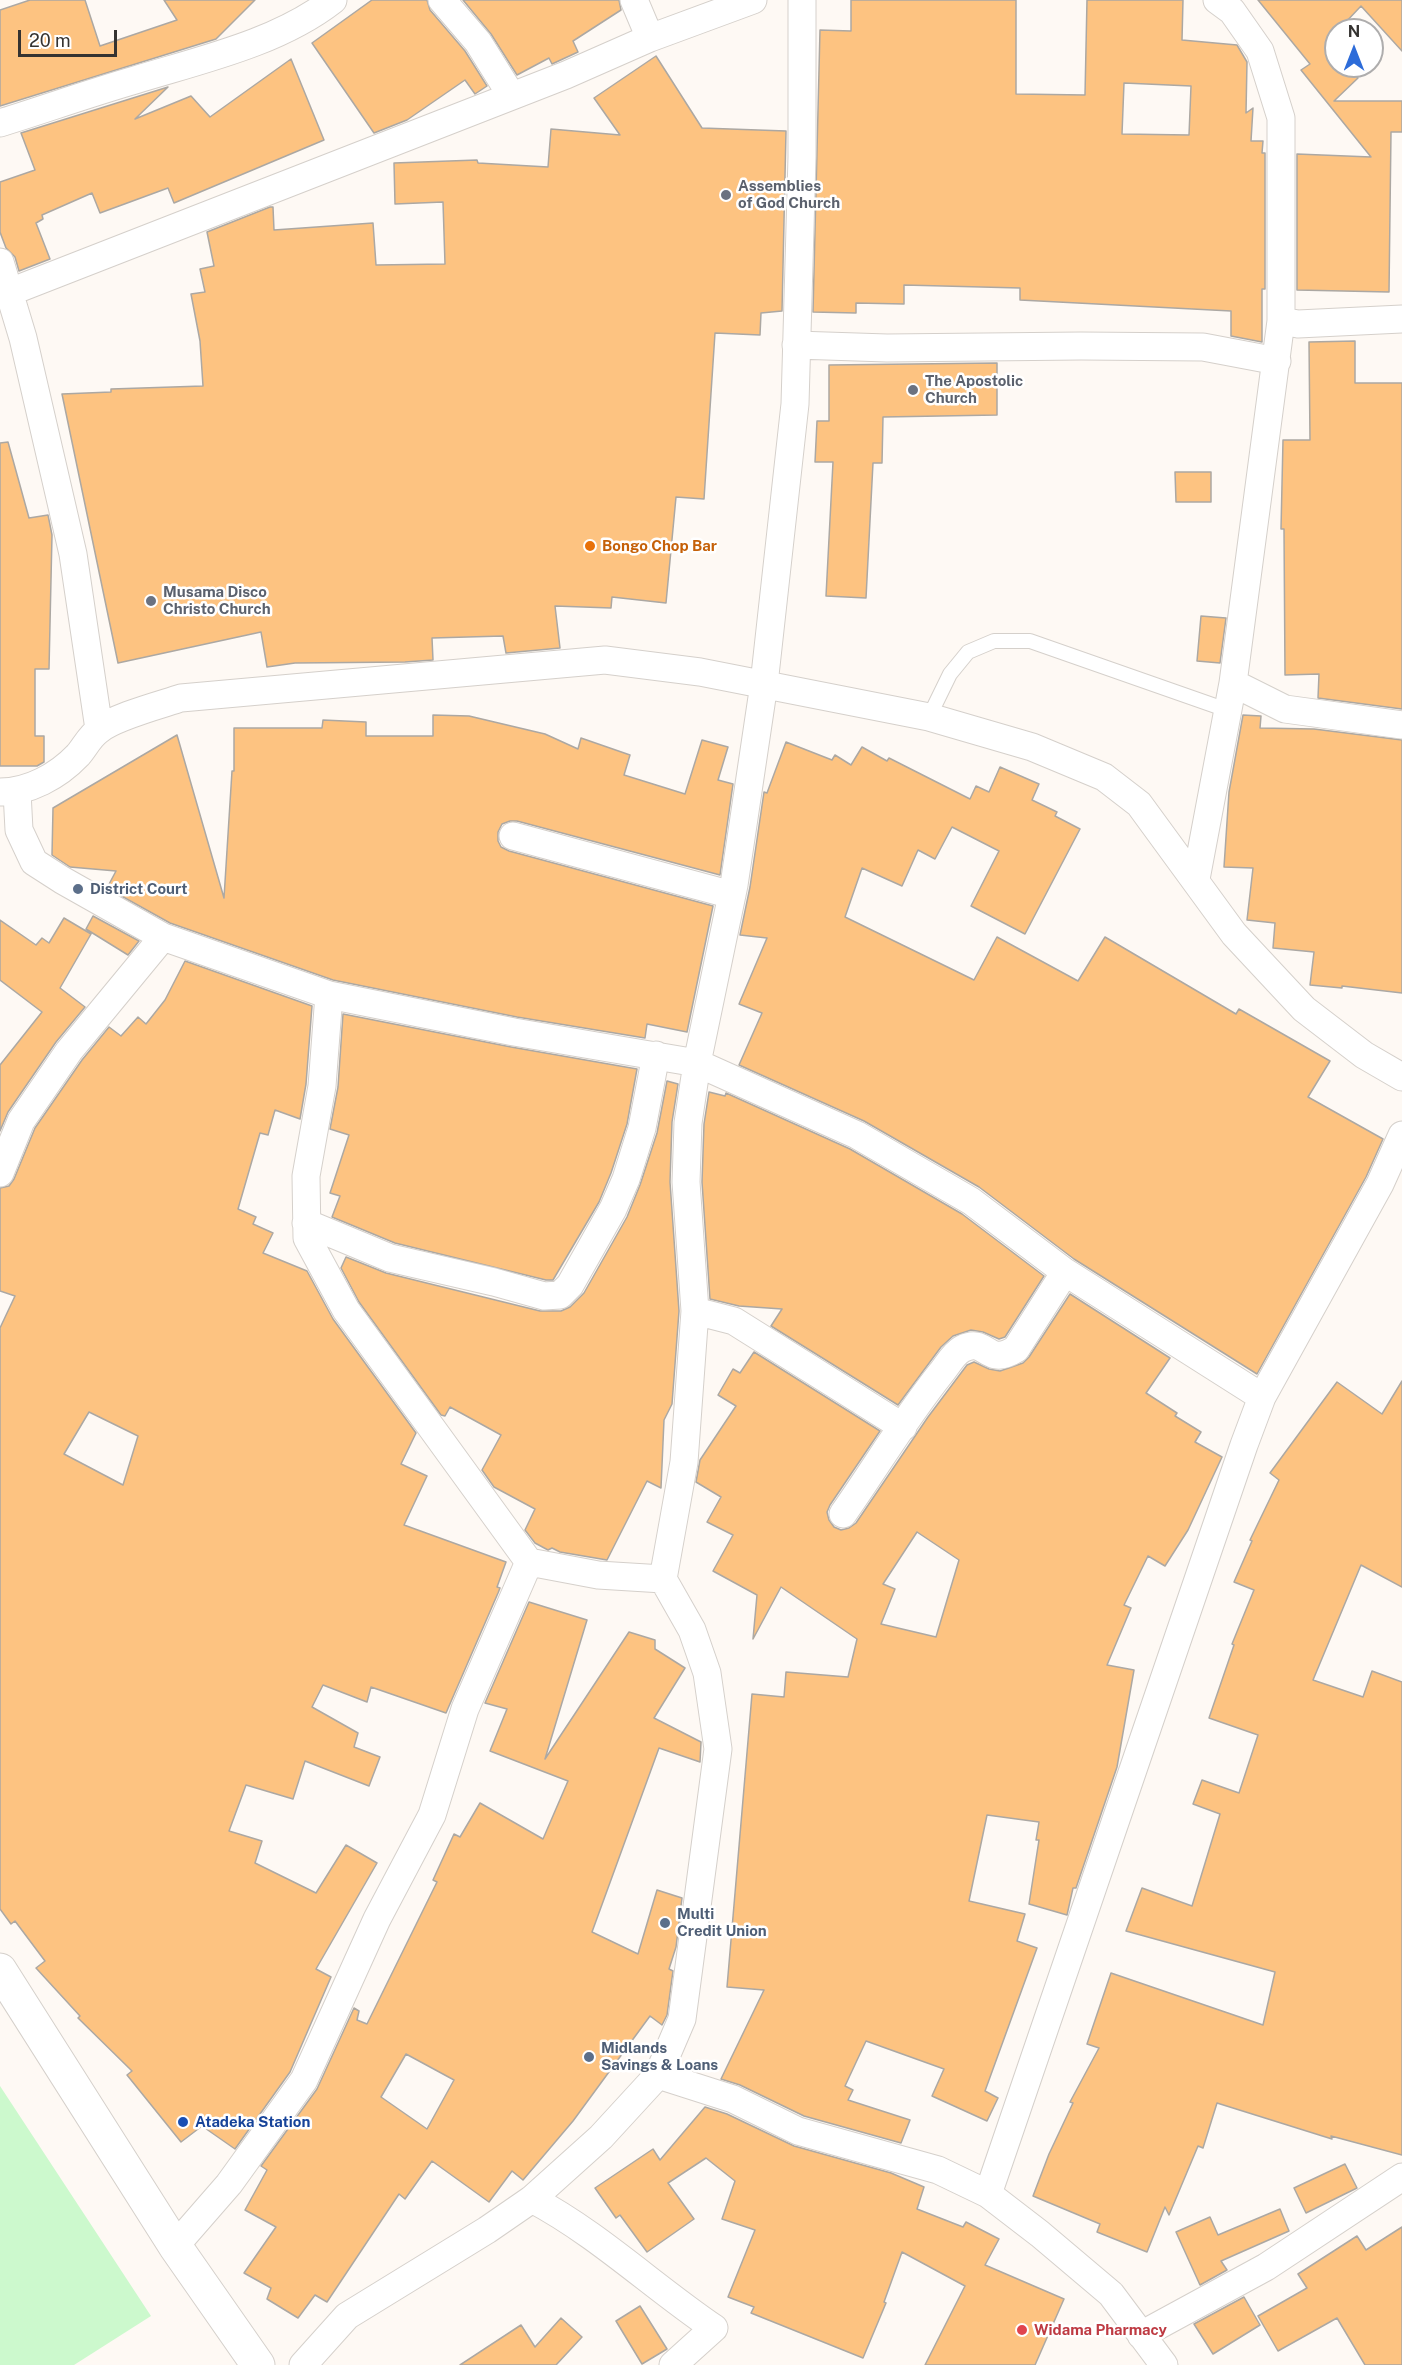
<!DOCTYPE html>
<style>
body{margin:0}
#map{position:relative;width:1402px;height:2365px;overflow:hidden;background:#fef9f4;font-family:"Public Sans",sans-serif}
canvas{display:block}
.north{position:absolute;left:1324px;top:18px;width:60px;height:60px;box-sizing:border-box;background:#fff;border:2px solid #aeadad;border-radius:50%;rotate:0deg;font-size:16px;font-weight:700;line-height:24px;text-align:center;color:#353331}
.north::after{content:'';display:block;margin:auto;width:21px;height:27px;background:#2d6cd9;clip-path:polygon(50% 0,100% 100%,50% 72%,0 100%)}
.scale{position:absolute;left:18px;top:30px;width:99px;height:27px;box-sizing:border-box;border:3px solid #353331;border-top:0;padding-left:8px;font-size:18px;line-height:21px;white-space:nowrap;color:#353331;-webkit-text-stroke:4px #fff;paint-order:stroke}
</style>
<div id="map">
<canvas width="1402" height="2365"></canvas>
<div class="north">N</div>
<div class="scale">20 m</div>
</div>
<script>
const c = document.querySelector('canvas').getContext('2d');
c.lineJoin = 'round';
function fillPath(path, color) { c.fillStyle = color; c.fill(path, 'evenodd'); }
function trace(path, color, width, dash) { c.strokeStyle = color; c.lineWidth = width; c.lineCap = dash ? 'butt' : 'round'; c.setLineDash(dash || []); c.stroke(path); }
function drawText(font, color, halo, rows, align = 'center') {
  c.font = font + ' "Public Sans",sans-serif'; c.lineWidth = 5; c.setLineDash([]); c.textBaseline = 'middle'; c.strokeStyle = halo; c.fillStyle = color; for (const [text, x, y, turn = 0] of rows) {
    c.save(); c.translate(x, y); c.rotate((+turn || 0) * Math.PI / 180); c.textAlign = isNaN(turn) ? turn : align; if (halo) c.strokeText(text, 0, 0); c.fillText(text, 0, 0); c.restore();
  }
}
fillPath(new Path2D(`
 M 0,2086 L 151,2316 L 74,2365 L 0,2365 Z`), '#ccf9cd');
const building = new Path2D(`
 M 30,0 L 85,0 L 100,46 L 177,20 L 164,0 L 255,0 L 216,39 L 0,106 L 0,10 Z
 M 372,0 L 427,0 L 430,10 L 465,51 L 487,86 L 475,94 L 465,80 L 407,120 L 374,133 L 312,43 Z
 M 463,0 L 619,0 L 621,10 L 573,41 L 578,52 L 552,64 L 549,58 L 517,75 L 491,34 Z
 M 851,0 L 1016,0 L 1016,94 L 1085,95 L 1087,0 L 1183,0 L 1182,40 L 1237,45 L 1247,62 L 1246,113 L 1253,108 L 1251,141 L 1263,141 L 1262,153 L 1265,153 L 1265,289 L 1262,289 L 1262,342 L 1231,336 L 1231,311 L 1020,300 L 1020,288 L 904,285 L 904,304 L 856,303 L 856,313 L 813,312 L 820,30 L 851,31 ZM 1124,83 L 1191,86 L 1189,135 L 1122,134 Z
 M 1258,0 L 1402,0 L 1402,51 L 1361,6 L 1328,41 L 1336,51 L 1336,66 L 1348,66 L 1358,78 L 1334,101 L 1402,101 L 1402,132 L 1391,132 L 1389,292 L 1297,290 L 1297,154 L 1371,157 L 1301,70 L 1310,64 Z
 M 656,56 L 702,128 L 786,131 L 782,311 L 761,313 L 760,335 L 715,333 L 704,499 L 676,497 L 666,603 L 612,597 L 611,608 L 555,606 L 560,648 L 506,653 L 503,636 L 432,638 L 433,660 L 405,662 L 295,663 L 267,667 L 261,632 L 118,663 L 62,394 L 111,392 L 111,389 L 203,386 L 200,341 L 191,294 L 205,292 L 200,269 L 214,266 L 207,232 L 270,207 L 273,207 L 274,230 L 373,223 L 376,265 L 445,264 L 443,202 L 395,204 L 394,163 L 477,160 L 478,163 L 548,167 L 551,129 L 620,135 L 594,98 Z
 M 291,59 L 324,140 L 174,203 L 168,188 L 100,213 L 92,193 L 42,215 L 43,219 L 36,223 L 50,259 L 19,271 L 15,257 L 6,248 L 0,232 L 0,182 L 35,170 L 21,133 L 168,87 L 135,119 L 191,96 L 210,117 Z
 M 1355,341 L 1355,383 L 1402,383 L 1402,709 L 1318,698 L 1319,674 L 1285,675 L 1284,529 L 1281,529 L 1283,440 L 1310,440 L 1309,342 Z
 M 997,363 L 997,415 L 883,417 L 882,463 L 873,463 L 866,598 L 826,596 L 833,462 L 815,462 L 817,421 L 829,421 L 829,365 Z
 M 8,442 L 29,518 L 48,515 L 52,535 L 49,669 L 35,669 L 35,736 L 44,736 L 44,762 L 37,766 L 0,766 L 0,443 Z
 M 1175,472 L 1211,472 L 1211,502 L 1176,502 Z
 M 1201,616 L 1226,618 L 1220,663 L 1197,661 Z
 M 433,715 L 469,716 L 545,734 L 578,749 L 581,738 L 630,755 L 624,775 L 685,794 L 702,740 L 728,747 L 718,780 L 733,784 L 720,875 L 517,821 L 510,821 L 502,824 L 498,832 L 498,841 L 501,847 L 509,851 L 713,906 L 687,1032 L 647,1024 L 645,1038 L 517,1017 L 333,980 L 170,923 L 107,888 L 116,871 L 70,867 L 52,855 L 53,808 L 177,735 L 224,898 L 232,771 L 234,771 L 234,728 L 322,728 L 323,720 L 366,722 L 366,736 L 433,736 Z
 M 1243,715 L 1261,716 L 1260,728 L 1314,729 L 1402,740 L 1402,993 L 1342,986 L 1342,988 L 1310,985 L 1314,952 L 1273,948 L 1275,923 L 1247,920 L 1253,868 L 1224,867 L 1229,792 Z
 M 786,742 L 832,760 L 835,755 L 851,765 L 862,747 L 887,761 L 889,758 L 970,799 L 976,786 L 989,792 L 1000,767 L 1039,784 L 1032,800 L 1057,812 L 1055,816 L 1080,829 L 1025,934 L 971,906 L 999,851 L 952,827 L 935,859 L 918,850 L 902,886 L 862,868 L 845,917 L 974,980 L 997,937 L 1078,981 L 1105,937 L 1236,1014 L 1239,1009 L 1330,1061 L 1308,1097 L 1383,1139 L 1366,1177 L 1257,1374 L 1074,1259 L 979,1187 L 864,1121 L 739,1065 L 762,1013 L 739,1004 L 767,938 L 740,935 L 750,887 L 764,792 L 767,793 Z
 M 93,916 L 139,941 L 128,955 L 86,929 Z
 M 64,918 L 91,934 L 60,988 L 85,1007 L 56,1042 L 8,1112 L 0,1131 L 0,1065 L 42,1012 L 0,980 L 0,920 L 36,945 L 42,938 L 49,943 Z
 M 185,961 L 312,1006 L 306,1084 L 300,1119 L 275,1110 L 268,1135 L 260,1133 L 238,1209 L 256,1217 L 253,1224 L 273,1233 L 263,1253 L 307,1271 L 333,1319 L 416,1433 L 401,1464 L 427,1476 L 404,1525 L 506,1562 L 497,1587 L 500,1588 L 498,1593 L 446,1713 L 371,1687 L 367,1702 L 323,1685 L 312,1707 L 358,1733 L 354,1747 L 380,1757 L 369,1786 L 305,1761 L 293,1799 L 246,1785 L 229,1831 L 262,1841 L 255,1863 L 316,1893 L 346,1845 L 377,1863 L 316,1969 L 331,1977 L 290,2072 L 235,2149 L 202,2126 L 181,2142 L 127,2075 L 132,2071 L 78,2018 L 80,2016 L 36,1968 L 45,1961 L 15,1921 L 11,1924 L 0,1909 L 0,1328 L 15,1296 L 0,1291 L 0,1188 L 9,1186 L 14,1179 L 35,1128 L 82,1060 L 109,1027 L 121,1036 L 138,1017 L 146,1024 L 165,1000 ZM 89,1412 L 138,1436 L 123,1485 L 64,1454 Z
 M 343,1014 L 511,1047 L 637,1069 L 627,1124 L 611,1173 L 599,1202 L 553,1280 L 546,1280 L 395,1243 L 332,1217 L 340,1196 L 330,1193 L 349,1135 L 330,1129 L 338,1087 Z
 M 667,1081 L 678,1084 L 672,1122 L 670,1182 L 679,1311 L 672,1404 L 664,1420 L 661,1488 L 647,1481 L 607,1560 L 560,1552 L 552,1548 L 548,1550 L 535,1543 L 525,1530 L 535,1509 L 494,1487 L 482,1470 L 501,1435 L 450,1407 L 445,1416 L 441,1415 L 359,1302 L 341,1268 L 346,1257 L 386,1273 L 540,1311 L 561,1311 L 570,1307 L 584,1293 L 627,1217 L 640,1185 L 657,1133 Z
 M 709,1092 L 725,1096 L 726,1093 L 850,1149 L 962,1214 L 1044,1276 L 1005,1337 L 999,1339 L 983,1332 L 971,1330 L 953,1336 L 941,1347 L 898,1405 L 771,1326 L 782,1309 L 739,1306 L 710,1299 L 702,1182 L 704,1124 Z
 M 1070,1294 L 1170,1358 L 1146,1393 L 1177,1413 L 1175,1416 L 1201,1432 L 1195,1442 L 1222,1457 L 1188,1530 L 1165,1566 L 1148,1556 L 1124,1605 L 1131,1608 L 1107,1665 L 1134,1670 L 1117,1767 L 1076,1888 L 1073,1888 L 1067,1915 L 1029,1904 L 1039,1840 L 1036,1840 L 1039,1822 L 987,1815 L 969,1901 L 1025,1914 L 1017,1941 L 1037,1948 L 985,2091 L 998,2098 L 987,2121 L 932,2096 L 944,2069 L 866,2041 L 845,2086 L 853,2090 L 848,2100 L 910,2120 L 901,2143 L 804,2116 L 740,2085 L 721,2079 L 764,1990 L 727,1987 L 752,1694 L 784,1697 L 786,1672 L 848,1677 L 857,1639 L 781,1587 L 753,1639 L 757,1595 L 713,1571 L 733,1535 L 707,1522 L 721,1497 L 696,1482 L 700,1460 L 736,1406 L 718,1395 L 733,1369 L 740,1373 L 754,1352 L 880,1431 L 830,1505 L 827,1512 L 829,1520 L 834,1527 L 841,1530 L 849,1528 L 856,1523 L 928,1417 L 967,1365 L 974,1362 L 989,1369 L 1000,1371 L 1023,1363 L 1029,1357 ZM 917,1532 L 959,1560 L 936,1637 L 881,1624 L 895,1589 L 883,1584 Z
 M 1402,1381 L 1402,1587 L 1361,1565 L 1313,1680 L 1363,1697 L 1372,1671 L 1402,1682 L 1402,2155 L 1331,2136 L 1332,2139 L 1217,2103 L 1203,2148 L 1198,2146 L 1169,2215 L 1165,2207 L 1147,2252 L 1097,2232 L 1100,2224 L 1033,2196 L 1049,2154 L 1073,2103 L 1070,2102 L 1099,2048 L 1087,2044 L 1111,1973 L 1263,2025 L 1275,1972 L 1126,1931 L 1142,1888 L 1192,1906 L 1220,1814 L 1193,1804 L 1202,1780 L 1239,1793 L 1258,1735 L 1209,1718 L 1234,1645 L 1232,1644 L 1254,1590 L 1234,1582 L 1252,1541 L 1250,1540 L 1279,1480 L 1270,1473 L 1337,1382 L 1382,1414 Z
 M 529,1602 L 587,1620 L 545,1759 L 629,1632 L 655,1640 L 655,1649 L 685,1668 L 654,1718 L 701,1742 L 700,1762 L 659,1748 L 592,1932 L 638,1954 L 657,1890 L 682,1898 L 676,1947 L 669,1969 L 673,1971 L 667,2015 L 662,2025 L 650,2016 L 573,2121 L 523,2180 L 512,2171 L 489,2202 L 432,2161 L 405,2199 L 399,2194 L 327,2302 L 315,2295 L 298,2318 L 267,2299 L 271,2288 L 244,2273 L 276,2227 L 245,2210 L 267,2170 L 261,2166 L 317,2089 L 354,2008 L 359,2011 L 357,2020 L 367,2024 L 437,1882 L 433,1880 L 454,1834 L 460,1837 L 480,1803 L 543,1839 L 568,1781 L 490,1751 L 507,1709 L 485,1703 ZM 406,2054 L 454,2080 L 427,2129 L 381,2097 Z
 M 705,2107 L 727,2114 L 794,2146 L 891,2173 L 924,2187 L 917,2209 L 963,2227 L 966,2222 L 999,2239 L 985,2265 L 1064,2299 L 1035,2365 L 925,2365 L 965,2286 L 902,2252 L 884,2302 L 886,2303 L 863,2358 L 751,2313 L 754,2307 L 728,2297 L 755,2230 L 722,2219 L 735,2181 L 706,2158 L 668,2183 L 694,2219 L 647,2252 L 620,2215 L 616,2218 L 595,2188 L 653,2149 L 660,2160 Z
 M 1345,2164 L 1357,2188 L 1306,2213 L 1294,2188 Z
 M 1280,2209 L 1289,2231 L 1221,2261 L 1227,2270 L 1200,2285 L 1176,2232 L 1210,2217 L 1218,2235 Z
 M 1402,2227 L 1402,2365 L 1365,2365 L 1337,2318 L 1278,2351 L 1258,2316 L 1307,2288 L 1298,2274 L 1357,2236 L 1366,2250 Z
 M 1244,2297 L 1260,2325 L 1213,2354 L 1194,2324 Z
 M 640,2306 L 667,2349 L 642,2364 L 616,2321 Z
 M 561,2318 L 582,2337 L 556,2365 L 460,2365 L 521,2325 L 535,2347 Z`);
fillPath(building, '#fdc381');
trace(building, '#aca8a3', 1.5);
const service = new Path2D(`
 M 929,717 L 950,674 L 968,652 L 994,641 L 1030,641 L 1227,710`);
const minor = new Path2D(`
 M 442,0 L 478,42 L 511,95
 M 634,0 L 650,38
 M 0,123 C 45,109 90,93 135,80 C 200,60 278,43 333,0
 M 0,262 L 23,338 L 73,554 L 99,729
 M 10,292 L 566,75 L 650,38 L 753,0
 M 1281,321 L 1298,324 L 1402,319
 M 796,345 L 887,348 L 1081,346 L 1203,347 L 1277,361
 M 1233,683 L 1285,709 L 1402,725
 M 0,792 C 29,792 58,776 78,755 C 85,747 90,736 99,730 C 114,717 160,705 181,698 L 605,660 L 700,672 L 929,717 L 1032,747 L 1104,777 L 1139,804 L 1234,934 L 1304,1009 L 1364,1055 L 1402,1077
 M 17,792 L 19,830 L 34,862 L 62,880 L 163,937 L 329,995 L 514,1032 L 697,1063 L 857,1135 L 971,1201 L 1065,1272 L 1262,1397
 M 513,836 L 732,895
 M 1196,879 L 1233,683 L 1281,321 L 1281,118 L 1260,51 L 1232,11 L 1217,0
 M 329,995 L 322,1086 L 306,1176 L 307,1238 L 346,1310 L 529,1562
 M 0,1173 L 21,1121 L 69,1051 L 163,937
 M 306,1223 L 390,1258 L 494,1282 L 544,1296 L 560,1295 L 570,1285 L 613,1209 L 626,1179 L 642,1128 L 656,1055
 M 695,1311 L 734,1321 L 903,1427
 M 843,1514 C 876,1467 905,1418 941,1373 C 947,1366 953,1354 962,1349 C 988,1336 985,1368 1016,1349 L 1065,1272
 M 658,2075 L 733,2099 L 798,2131 L 938,2170 L 988,2194 L 1040,2234 L 1111,2294 L 1164,2365
 M 988,2194 L 1244,1445 L 1262,1397 L 1380,1184 L 1402,1135
 M 532,2199 C 598,2234 652,2286 714,2328 L 673,2365
 M 175,2246 L 229,2184 L 304,2080 L 377,1919 L 432,1815 L 465,1709 L 529,1562 L 598,1575 L 663,1579
 M 1141,2335 L 1266,2267 L 1402,2177
 M 303,2365 L 347,2316 L 487,2230 L 532,2199 L 601,2137 L 658,2075 L 682,2019 L 718,1749 L 707,1673 L 692,1630 L 663,1579 L 684,1462 L 695,1311 L 686,1182 L 688,1123 L 697,1063 L 734,885 L 764,684 L 795,404 L 802,157 L 802,0`);
const secondary = new Path2D(`
 M 0,1970 L 175,2246 L 258,2365`);
trace(service, '#d5d0cb', 16);
trace(minor, '#d5d0cb', 29);
trace(secondary, '#d5d0cb', 35);
trace(service, '#fff', 14);
trace(minor, '#fff', 27);
trace(secondary, '#fff', 33);
for (const [x, y, r, color] of [
 [726,195,6,"#6b7280"],
 [913,390,6,"#6b7280"],
 [590,546,6,"#e8710a"],
 [151,601,6,"#6b7280"],
 [78,889,6,"#5c6f8a"],
 [665,1923,6,"#5c6f8a"],
 [589,2057,6,"#5c6f8a"],
 [183,2122,6,"#1a4fb4"],
 [1022,2330,6,"#e0444e"]
]) { const dot = new Path2D(); dot.arc(x, y, r, 0, 2 * Math.PI); c.fillStyle = color; c.fill(dot); trace(dot, '#fff', 2); }
drawText('bold 15px', '#5b616d', '#fff', [
 ["Assemblies",738,186],
 ["of God Church",738,203],
 ["The Apostolic",925,381],
 ["Church",925,398],
 ["Musama Disco",163,592],
 ["Christo Church",163,609]
], 'left');
drawText('bold 15px', '#c56008', '#fff', [
 ["Bongo Chop Bar",602,546]
], 'left');
drawText('bold 15px', '#4e5e75', '#fff', [
 ["District Court",90,889],
 ["Multi",677,1914],
 ["Credit Union",677,1931],
 ["Midlands",601,2048],
 ["Savings & Loans",601,2065]
], 'left');
drawText('bold 15px', '#164399', '#fff', [
 ["Atadeka Station",195,2122]
], 'left');
drawText('bold 15px', '#be3a42', '#fff', [
 ["Widama Pharmacy",1034,2330]
], 'left');
</script>
